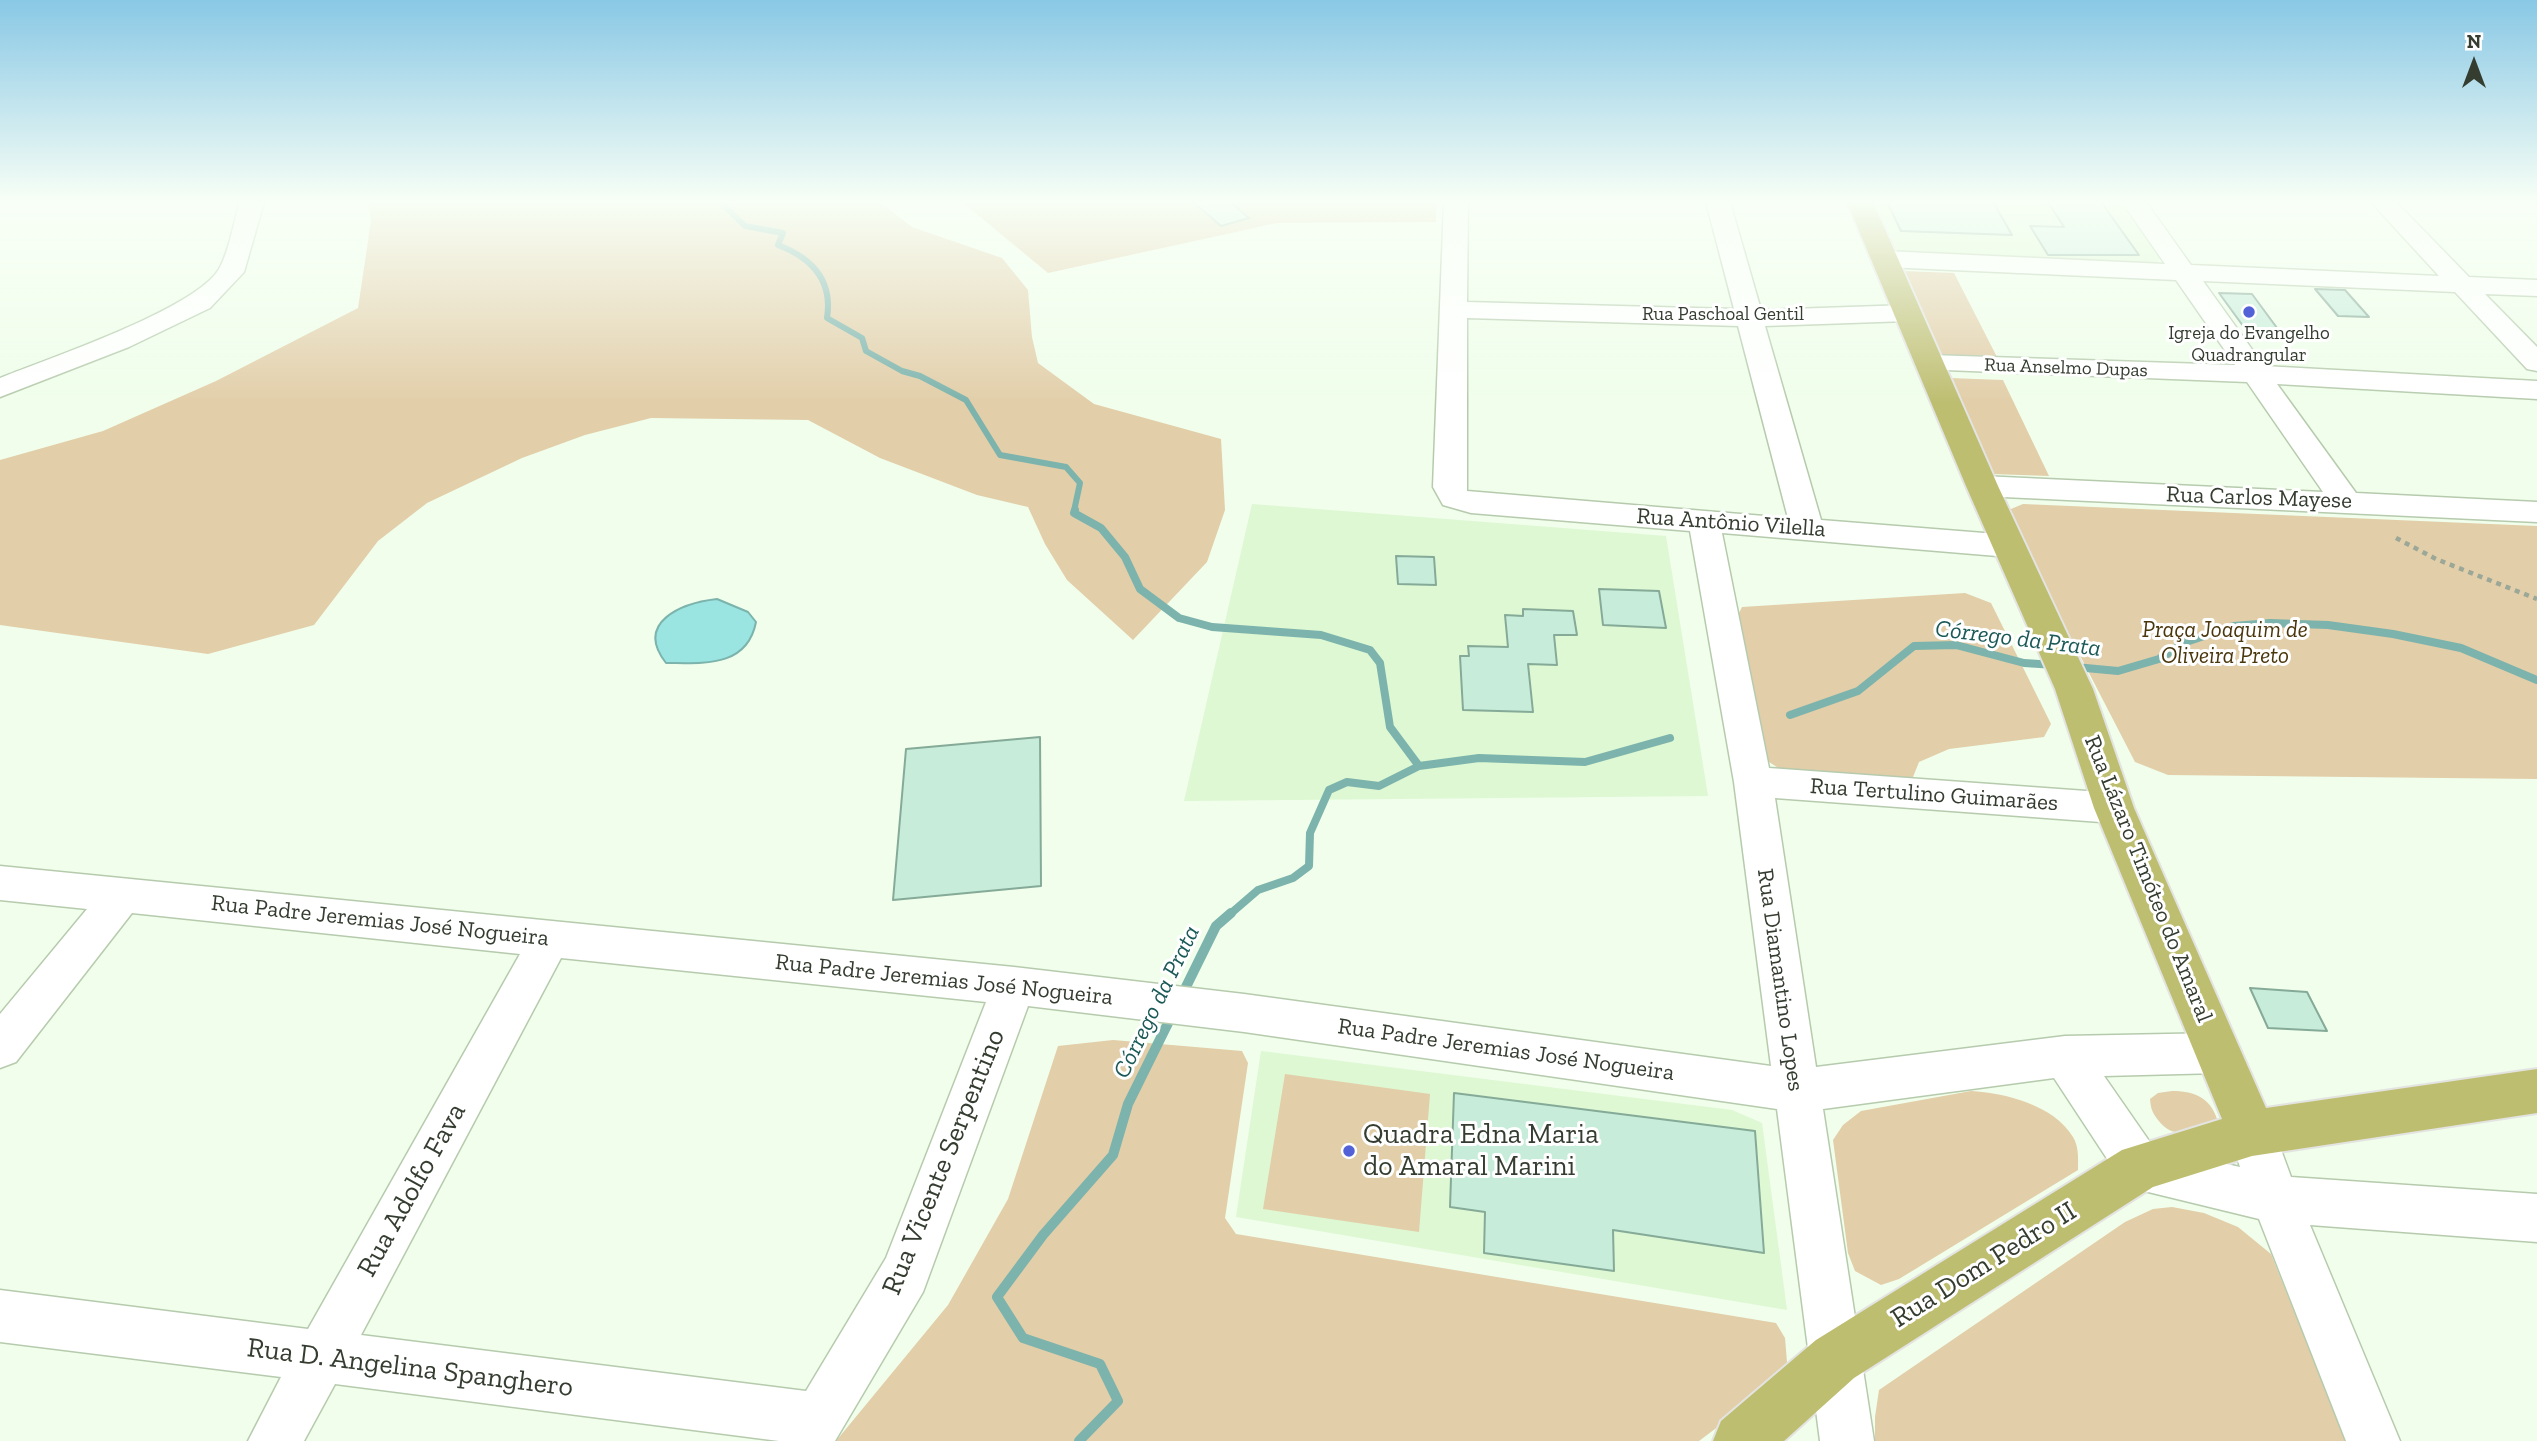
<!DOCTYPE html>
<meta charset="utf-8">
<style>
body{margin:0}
#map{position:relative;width:2537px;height:1441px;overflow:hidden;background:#f0feeb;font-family:"Zilla Slab",serif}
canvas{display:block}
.north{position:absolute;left:2439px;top:28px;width:70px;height:70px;-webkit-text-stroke:5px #fff;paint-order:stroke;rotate:0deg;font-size:19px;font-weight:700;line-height:28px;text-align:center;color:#353d31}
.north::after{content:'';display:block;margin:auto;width:24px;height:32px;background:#353d31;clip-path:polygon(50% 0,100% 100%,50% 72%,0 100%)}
</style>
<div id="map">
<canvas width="2537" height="1441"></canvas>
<div class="north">N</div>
</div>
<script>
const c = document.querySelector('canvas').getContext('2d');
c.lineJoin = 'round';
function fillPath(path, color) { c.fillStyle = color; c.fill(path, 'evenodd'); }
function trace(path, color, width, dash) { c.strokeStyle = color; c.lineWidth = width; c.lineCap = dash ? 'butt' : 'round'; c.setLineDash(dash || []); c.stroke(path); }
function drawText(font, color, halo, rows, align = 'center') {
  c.font = font + ' "Zilla Slab",serif'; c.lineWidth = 6; c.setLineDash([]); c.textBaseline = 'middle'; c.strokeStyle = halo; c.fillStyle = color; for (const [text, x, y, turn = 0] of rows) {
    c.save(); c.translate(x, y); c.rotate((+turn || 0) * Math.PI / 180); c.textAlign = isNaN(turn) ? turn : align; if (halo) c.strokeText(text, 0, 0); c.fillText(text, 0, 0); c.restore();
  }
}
fillPath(new Path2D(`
 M 1873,202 L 2120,202 L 2161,258 L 2156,264 L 1902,252 L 1892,247 Z
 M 1252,504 L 1666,536 L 1708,796 L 1184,801 Z
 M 1261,1051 L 1732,1110 L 1762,1123 L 1787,1310 L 1236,1217 Z`), '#ddf8d2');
fillPath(new Path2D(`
 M 368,202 L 880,202 L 912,227 L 1002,258 L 1028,290 L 1032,337 L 1038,363 L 1094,404 L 1221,439 L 1225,510 L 1207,562 L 1133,640 L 1067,580 L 1045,544 L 1028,507 L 977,495 L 880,458 L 808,420 L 651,418 L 585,435 L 522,458 L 427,503 L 378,541 L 314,625 L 208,654 L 0,625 L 0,460 L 103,431 L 216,381 L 358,308 L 371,221 Z
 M 962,202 L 1436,202 L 1436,222 L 1277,223 L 1048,273 Z
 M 1903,271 L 1954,273 L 1997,357 L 1941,355 Z
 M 1950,378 L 2003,380 L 2049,476 L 1992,474 Z
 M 2023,504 L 2537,526 L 2537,779 L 2168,775 L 2135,762 L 2008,516 L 2011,509 Z
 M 1965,593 L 1991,603 L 2051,724 L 2044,737 L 1949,749 L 1919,762 L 1913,777 L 1904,780 L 1783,771 L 1766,760 L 1738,615 L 1742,607 Z
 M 1113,1040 L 1242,1051 L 1248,1063 L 1225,1218 L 1236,1234 L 1776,1323 L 1785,1338 L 1788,1374 L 1699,1441 L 836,1441 L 948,1305 L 1008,1199 L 1058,1046 Z
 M 1285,1074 L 1430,1094 L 1419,1232 L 1263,1209 Z
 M 1971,1091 C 2005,1093 2054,1105 2073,1137 C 2079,1147 2078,1158 2078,1170 L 1899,1279 L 1881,1285 L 1855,1271 L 1848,1253 L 1833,1140 L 1843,1125 L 1861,1111 Z
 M 2172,1091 C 2193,1091 2210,1097 2217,1119 L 2214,1125 C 2192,1131 2174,1141 2158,1120 C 2152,1112 2151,1109 2150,1099 L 2158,1093 Z
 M 2172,1207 L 2204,1213 L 2238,1227 L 2271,1254 L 2346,1441 L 1875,1441 L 1875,1417 L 1879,1390 L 2125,1222 L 2153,1209 Z`), '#e2cea9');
const water = new Path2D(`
 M 717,599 L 748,612 L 756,622 C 747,668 703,663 666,663 C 634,622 682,603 717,599 Z`);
fillPath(water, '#9ae5e1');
trace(water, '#7cb3ac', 2);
trace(new Path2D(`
 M 720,202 L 745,226 L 783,233 L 778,245 C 812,258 833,280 827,318 L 862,338 L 866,351 L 902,371 L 920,376 L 966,400 L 1000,455 L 1066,467 L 1080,483 L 1074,511`), '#7cb3ac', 6);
trace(new Path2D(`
 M 1075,510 L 1074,513 L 1101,528 L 1125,557 L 1140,589 L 1179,618 L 1212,627 L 1321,635 L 1370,650 L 1380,663 L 1390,727 L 1419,766
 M 2075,667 L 2118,671 L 2159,659 L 2186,642 L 2234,626 L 2270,623 L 2328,625 L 2393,634 L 2461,648 L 2537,680
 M 1790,715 L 1858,691 L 1914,646 L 1956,645 L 2024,663 L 2055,665
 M 1229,915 L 1258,890 L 1293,878 L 1309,866 L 1310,833 L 1329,790 L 1347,782 L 1379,786 L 1419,766 L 1479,758 L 1585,762 L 1670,738`), '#7cb3ac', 8);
trace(new Path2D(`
 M 1181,997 L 1216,926 L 1231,913
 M 1079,1441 L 1118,1401 L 1100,1364 L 1023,1338 L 997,1297 L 1043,1235 L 1113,1155 L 1128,1104 L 1172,1015`), '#7cb3ac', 10);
const building = new Path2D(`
 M 1193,202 L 1230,202 L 1249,218 L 1221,226 Z
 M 1887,202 L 1993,202 L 2012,235 L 1901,231 Z
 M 2048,202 L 2101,202 L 2139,255 L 2048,255 L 2030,226 L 2064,227 Z
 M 2315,289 L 2345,290 L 2369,317 L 2338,316 Z
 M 2219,293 L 2252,294 L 2280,332 L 2246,330 Z
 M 1396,556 L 1434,557 L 1436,585 L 1398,584 Z
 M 1599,589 L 1659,591 L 1666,628 L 1603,625 Z
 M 1523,609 L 1573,611 L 1577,635 L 1554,635 L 1557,665 L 1528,664 L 1533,712 L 1463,710 L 1460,656 L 1469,656 L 1468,646 L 1508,647 L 1505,615 L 1523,616 Z
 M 1040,737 L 1041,886 L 893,900 L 906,749 Z
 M 2250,988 L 2307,992 L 2327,1031 L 2268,1028 Z
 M 1454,1093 L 1755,1131 L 1764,1253 L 1613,1230 L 1614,1271 L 1484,1253 L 1485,1212 L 1450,1207 Z`);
fillPath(building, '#c7edda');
trace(building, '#85aa98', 2);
const minor = new Path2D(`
 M 240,202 L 264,202 L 244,272 L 210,308 L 129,347 L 0,397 L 0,378 C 47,359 196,309 219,269 C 230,250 233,223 240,202 Z
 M 1444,202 L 1468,202 L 1467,302 L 1734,309 L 1706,202 L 1730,202 L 1761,310 L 1908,305 L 1918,307 L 1921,313 L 1918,319 L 1908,321 L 1765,326 L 1821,520 L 2009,535 L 2021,538 L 2025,546 L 2021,554 L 2009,557 L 1722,533 L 1769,768 L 2114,793 L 2128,797 L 2133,808 L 2128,819 L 2114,823 L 1775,798 L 1816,1067 L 2065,1036 L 2219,1033 L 2235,1039 L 2241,1053 L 2235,1067 L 2219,1073 L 2104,1076 L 2154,1148 L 2240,1167 L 2229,1133 L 2235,1117 L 2252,1111 L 2269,1117 L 2291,1177 L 2537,1194 L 2537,1242 L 2310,1225 L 2400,1441 L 2346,1441 L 2259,1219 L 2140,1190 L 2123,1183 L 2054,1078 L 1823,1109 L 1874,1441 L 1820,1441 L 1777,1109 L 1244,1032 L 1028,1006 L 923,1292 L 835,1441 L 779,1441 L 335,1384 L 304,1441 L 248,1441 L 281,1377 L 0,1342 L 0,1290 L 308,1329 L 520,954 L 132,913 L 16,1062 L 0,1068 L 0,1014 L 87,909 L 0,900 L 0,866 L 1014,967 L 1244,994 L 1771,1066 L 1734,782 L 1690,531 L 1471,513 L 1443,505 L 1433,487 ZM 1467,318 L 1738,326 L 1788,518 L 1467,491 ZM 561,958 L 986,1002 L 886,1258 L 806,1391 L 361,1335 Z
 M 2122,202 L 2146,202 L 2191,265 L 2439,276 L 2371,202 L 2396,202 L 2469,277 L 2537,280 L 2537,296 L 2485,294 L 2537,347 L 2537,371 L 2527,369 L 2455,292 L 2203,281 L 2264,366 L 2537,381 L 2537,399 L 2277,384 L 2356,493 L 2537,502 L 2537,522 L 1982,496 L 1971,493 L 1966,486 L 1971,479 L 1982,476 L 2323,492 L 2247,382 L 1920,369 L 1916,363 L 1920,357 L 1930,355 L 2235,365 L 2176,280 L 1885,267 L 1876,264 L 1872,259 L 1876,254 L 1885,251 L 2165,264 Z`);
const major = new Path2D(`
 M 1847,202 L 1873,202 L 1998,486 L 2093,689 L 2134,808 L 2266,1108 L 2537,1069 L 2537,1113 L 2252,1156 L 2153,1187 L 1854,1378 L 1784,1441 L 1713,1441 L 1721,1421 L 1816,1340 L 2122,1150 L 2222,1119 L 2094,808 L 2055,689 L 1966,486 Z`);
trace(minor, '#b6cbad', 3);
trace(major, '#e3e4e2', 4);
trace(new Path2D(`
 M 2396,538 L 2436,559 L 2537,599`), '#9ba797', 4.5, [5, 5]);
fillPath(minor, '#fff');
fillPath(major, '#bebe71');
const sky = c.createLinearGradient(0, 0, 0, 403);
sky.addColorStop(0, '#89c8e5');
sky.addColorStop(0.5, '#f8fff6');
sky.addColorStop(1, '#f8fff600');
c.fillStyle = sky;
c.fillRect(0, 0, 2537, 403);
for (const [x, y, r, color] of [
 [2249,312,7,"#5361d7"],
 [1349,1151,7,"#5361d7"]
]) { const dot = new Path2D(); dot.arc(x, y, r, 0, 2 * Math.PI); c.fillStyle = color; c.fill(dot); trace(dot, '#fff', 2.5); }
drawText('19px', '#353d31', '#fff', [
 ["Rua Paschoal Gentil",1723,315],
 ["Rua Anselmo Dupas",2066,368,2]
]);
drawText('19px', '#353d31', '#fff', [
 ["Igreja do Evangelho",2249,334],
 ["Quadrangular",2249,356]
]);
drawText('23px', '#353d31', '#fff', [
 ["Rua Carlos Mayese",2259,498,2],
 ["Rua Antônio Vilella",1731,523,4],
 ["Rua Tertulino Guimarães",1934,795,4],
 ["Rua Lázaro Timóteo do Amaral",2148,879,68],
 ["Rua Padre Jeremias José Nogueira",380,921,6],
 ["Rua Padre Jeremias José Nogueira",944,980,6],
 ["Rua Diamantino Lopes",1780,980,82],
 ["Rua Padre Jeremias José Nogueira",1506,1050,8]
]);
drawText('italic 23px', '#4a360c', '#fff', [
 ["Praça Joaquim de",2225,630],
 ["Oliveira Preto",2225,656]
]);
drawText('italic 24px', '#1a5957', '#fff', [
 ["Córrego da Prata",2018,639,7],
 ["Córrego da Prata",1157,1002,-64]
]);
drawText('28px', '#353d31', '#fff', [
 ["Quadra Edna Maria",1363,1135],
 ["do Amaral Marini",1363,1167]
], 'left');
drawText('28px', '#353d31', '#fff', [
 ["Rua Vicente Serpentino",944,1162,-68],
 ["Rua Adolfo Fava",412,1190,-61],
 ["Rua Dom Pedro II",1984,1265,-32],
 ["Rua D. Angelina Spanghero",410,1368,7]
]);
</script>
